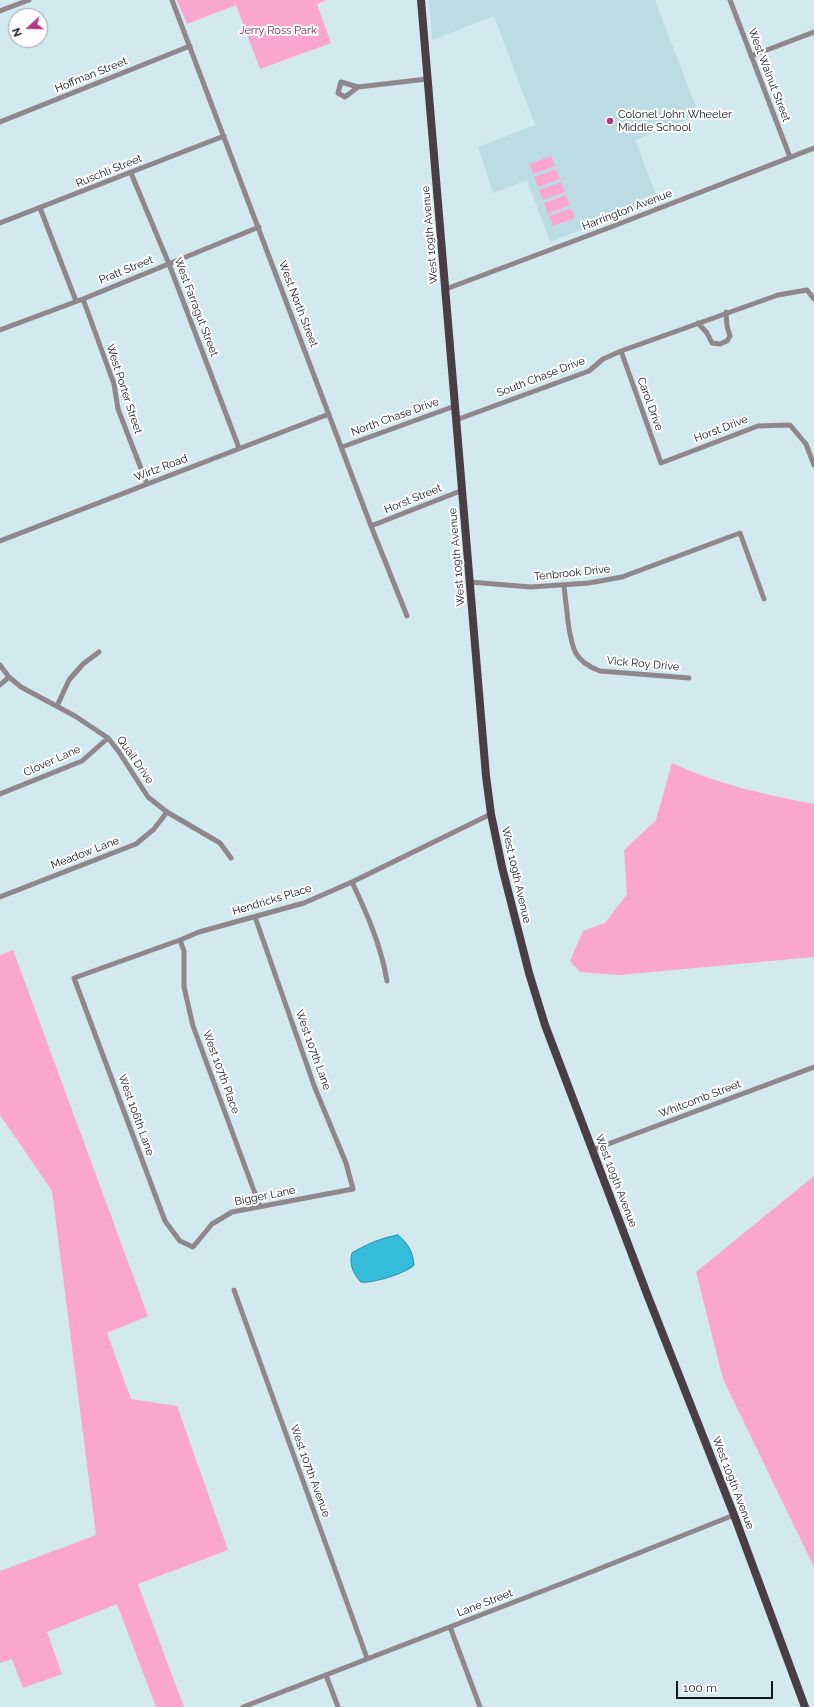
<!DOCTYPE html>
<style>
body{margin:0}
#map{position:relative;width:814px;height:1707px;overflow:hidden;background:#d2e9f0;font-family:Raleway,sans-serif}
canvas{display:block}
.north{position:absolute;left:8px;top:8px;width:40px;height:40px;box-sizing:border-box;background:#fff;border:1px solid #9fa3a3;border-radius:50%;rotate:249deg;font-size:11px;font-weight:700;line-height:16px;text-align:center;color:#10181a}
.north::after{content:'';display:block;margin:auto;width:14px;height:18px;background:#b53582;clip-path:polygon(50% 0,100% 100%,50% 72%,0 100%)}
.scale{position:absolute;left:676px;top:1681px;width:97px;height:18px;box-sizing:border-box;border:2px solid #10181a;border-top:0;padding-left:5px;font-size:12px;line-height:14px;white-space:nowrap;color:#10181a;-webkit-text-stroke:3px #fff;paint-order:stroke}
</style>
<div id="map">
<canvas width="814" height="1707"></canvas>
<div class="north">N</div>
<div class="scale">100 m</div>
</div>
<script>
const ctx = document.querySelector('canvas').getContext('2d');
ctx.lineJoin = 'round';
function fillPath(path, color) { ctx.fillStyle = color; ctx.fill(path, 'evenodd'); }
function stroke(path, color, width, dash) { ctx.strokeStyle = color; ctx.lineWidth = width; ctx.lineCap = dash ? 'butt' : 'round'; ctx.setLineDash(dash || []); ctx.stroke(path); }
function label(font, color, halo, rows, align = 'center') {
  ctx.font = font + ' Raleway,sans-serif'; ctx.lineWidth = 4; ctx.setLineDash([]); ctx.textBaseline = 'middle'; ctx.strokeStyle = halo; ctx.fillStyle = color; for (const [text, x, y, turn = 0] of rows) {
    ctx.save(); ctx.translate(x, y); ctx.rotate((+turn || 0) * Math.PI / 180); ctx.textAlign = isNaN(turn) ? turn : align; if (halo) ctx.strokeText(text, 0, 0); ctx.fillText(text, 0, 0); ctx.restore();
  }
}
fillPath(new Path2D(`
 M429,0H655L699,115L635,140L658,200L550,242L527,180L493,193L478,147L535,125L494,16L432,40Z`), '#bddbe5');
fillPath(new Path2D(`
 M177,0H327L317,4L331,43L260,69L236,5L187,24Z
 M551,156L555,166L533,174L529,164Z
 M556,169L560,179L538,187L534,177Z
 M561,182L565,192L543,200L539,190Z
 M566,195L570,205L548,214L544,203Z
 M571,208L575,218L553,226L549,216Z
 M672,763C717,784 765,795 814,804V957L620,975L580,972L570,961L583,931L605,923L627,894L624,850L656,820Z
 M13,950L148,1316L107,1333L131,1399L177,1406L228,1550L138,1584L184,1707H156L117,1604L47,1632L62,1674L23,1688L12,1659L0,1663V1571L96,1535L52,1191L0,1115V955Z
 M814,1176V1567L723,1379L696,1272Z`), '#fba6d1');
const water = new Path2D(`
 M398,1235C408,1243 413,1252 414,1265C407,1273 371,1284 361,1282C353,1274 349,1264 352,1253C365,1245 383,1237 398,1235Z`);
fillPath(water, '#36bcdb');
stroke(water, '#2b8ba1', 1);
stroke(new Path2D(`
 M172,0L371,526L407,616
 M730,0L790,157
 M0,11L29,0
 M751,56L814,32
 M358,87L345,97L338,93L341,82L358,87L427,79
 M0,122L190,46
 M131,173L169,264L239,448
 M40,208L76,301
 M0,223L224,136
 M446,289L611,227L814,148
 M83,299L114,384L118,409L147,484
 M698,323L707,333L712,343L720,344L727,341L730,336L727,326L726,312
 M0,330L83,299L259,227
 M621,351L661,463L758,426L790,425L806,444L814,465
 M456,420L589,371L603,359L621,351L778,295L807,290L814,299
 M342,447L455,406
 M371,526L463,490
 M0,541L329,414
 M470,582L531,587L589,583L622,577L740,533L764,599
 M564,585C565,597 567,610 568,622C572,647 573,661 600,671L689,678
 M0,665L9,677L21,687L75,716L108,738L119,752L148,797L167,812L220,843L231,858
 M0,685L9,677
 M57,706L69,680L83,664L99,652
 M0,794L82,761L108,738
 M352,882C367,914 381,945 387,981
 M0,897L136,844L154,829L167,812
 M255,917L315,1088L346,1163L353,1189L232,1212L212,1224L193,1247L180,1241L165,1221L74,978L180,940L199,932L304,903L352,882L491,814
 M180,940L184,951V987L193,1026L260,1207
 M592,1150L814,1067
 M234,1290L367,1658
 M450,1627L480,1707
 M326,1675L338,1707
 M243,1707L571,1580L734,1515`), '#90878b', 5);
stroke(new Path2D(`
 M421,0L486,776L491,814L502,867L529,973L545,1025L647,1294L734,1515L805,1707`), '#4b3d44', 8);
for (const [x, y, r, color] of [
 [610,121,4,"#b53582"]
]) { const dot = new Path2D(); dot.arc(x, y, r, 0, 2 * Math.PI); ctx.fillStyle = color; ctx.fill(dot); stroke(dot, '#fff', 1.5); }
label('11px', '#7d1857', '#fff', [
 ["Jerry Ross Park",278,31]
]);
label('11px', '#10181a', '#fff', [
 ["Hoffman Street",91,75,-22],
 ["West Walnut Street",769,75,69],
 ["Ruschli Street",109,171,-22],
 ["Harrington Avenue",627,210,-21],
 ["West 109th Avenue",430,235,-95],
 ["Pratt Street",126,270,-22],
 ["West North Street",298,304,69],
 ["West Farragut Street",196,307,69],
 ["South Chase Drive",541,377,-21],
 ["West Porter Street",124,389,72],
 ["Carol Drive",650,404,70],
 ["North Chase Drive",395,417,-20],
 ["Horst Drive",721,429,-21],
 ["Wirtz Road",161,468,-21],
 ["Horst Street",413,499,-22],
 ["West 109th Avenue",457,557,-95],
 ["Tenbrook Drive",572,573,-6],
 ["Vick Roy Drive",643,664,5],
 ["Quail Drive",135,760,55],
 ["Clover Lane",52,761,-24],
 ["Meadow Lane",85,853,-21],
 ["West 109th Avenue",516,875,77],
 ["Hendricks Place",272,900,-17],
 ["West 107th Lane",313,1050,70],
 ["West 107th Place",221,1072,70],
 ["Whitcomb Street",700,1099,-21],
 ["West 106th Lane",136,1115,70],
 ["West 109th Avenue",616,1181,69],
 ["Bigger Lane",265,1196,-11],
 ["West 107th Avenue",310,1471,70],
 ["West 109th Avenue",733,1483,69],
 ["Lane Street",485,1603,-21]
]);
label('11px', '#10181a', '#fff', [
 ["Colonel John Wheeler",618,115],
 ["Middle School",618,128]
], 'left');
</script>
